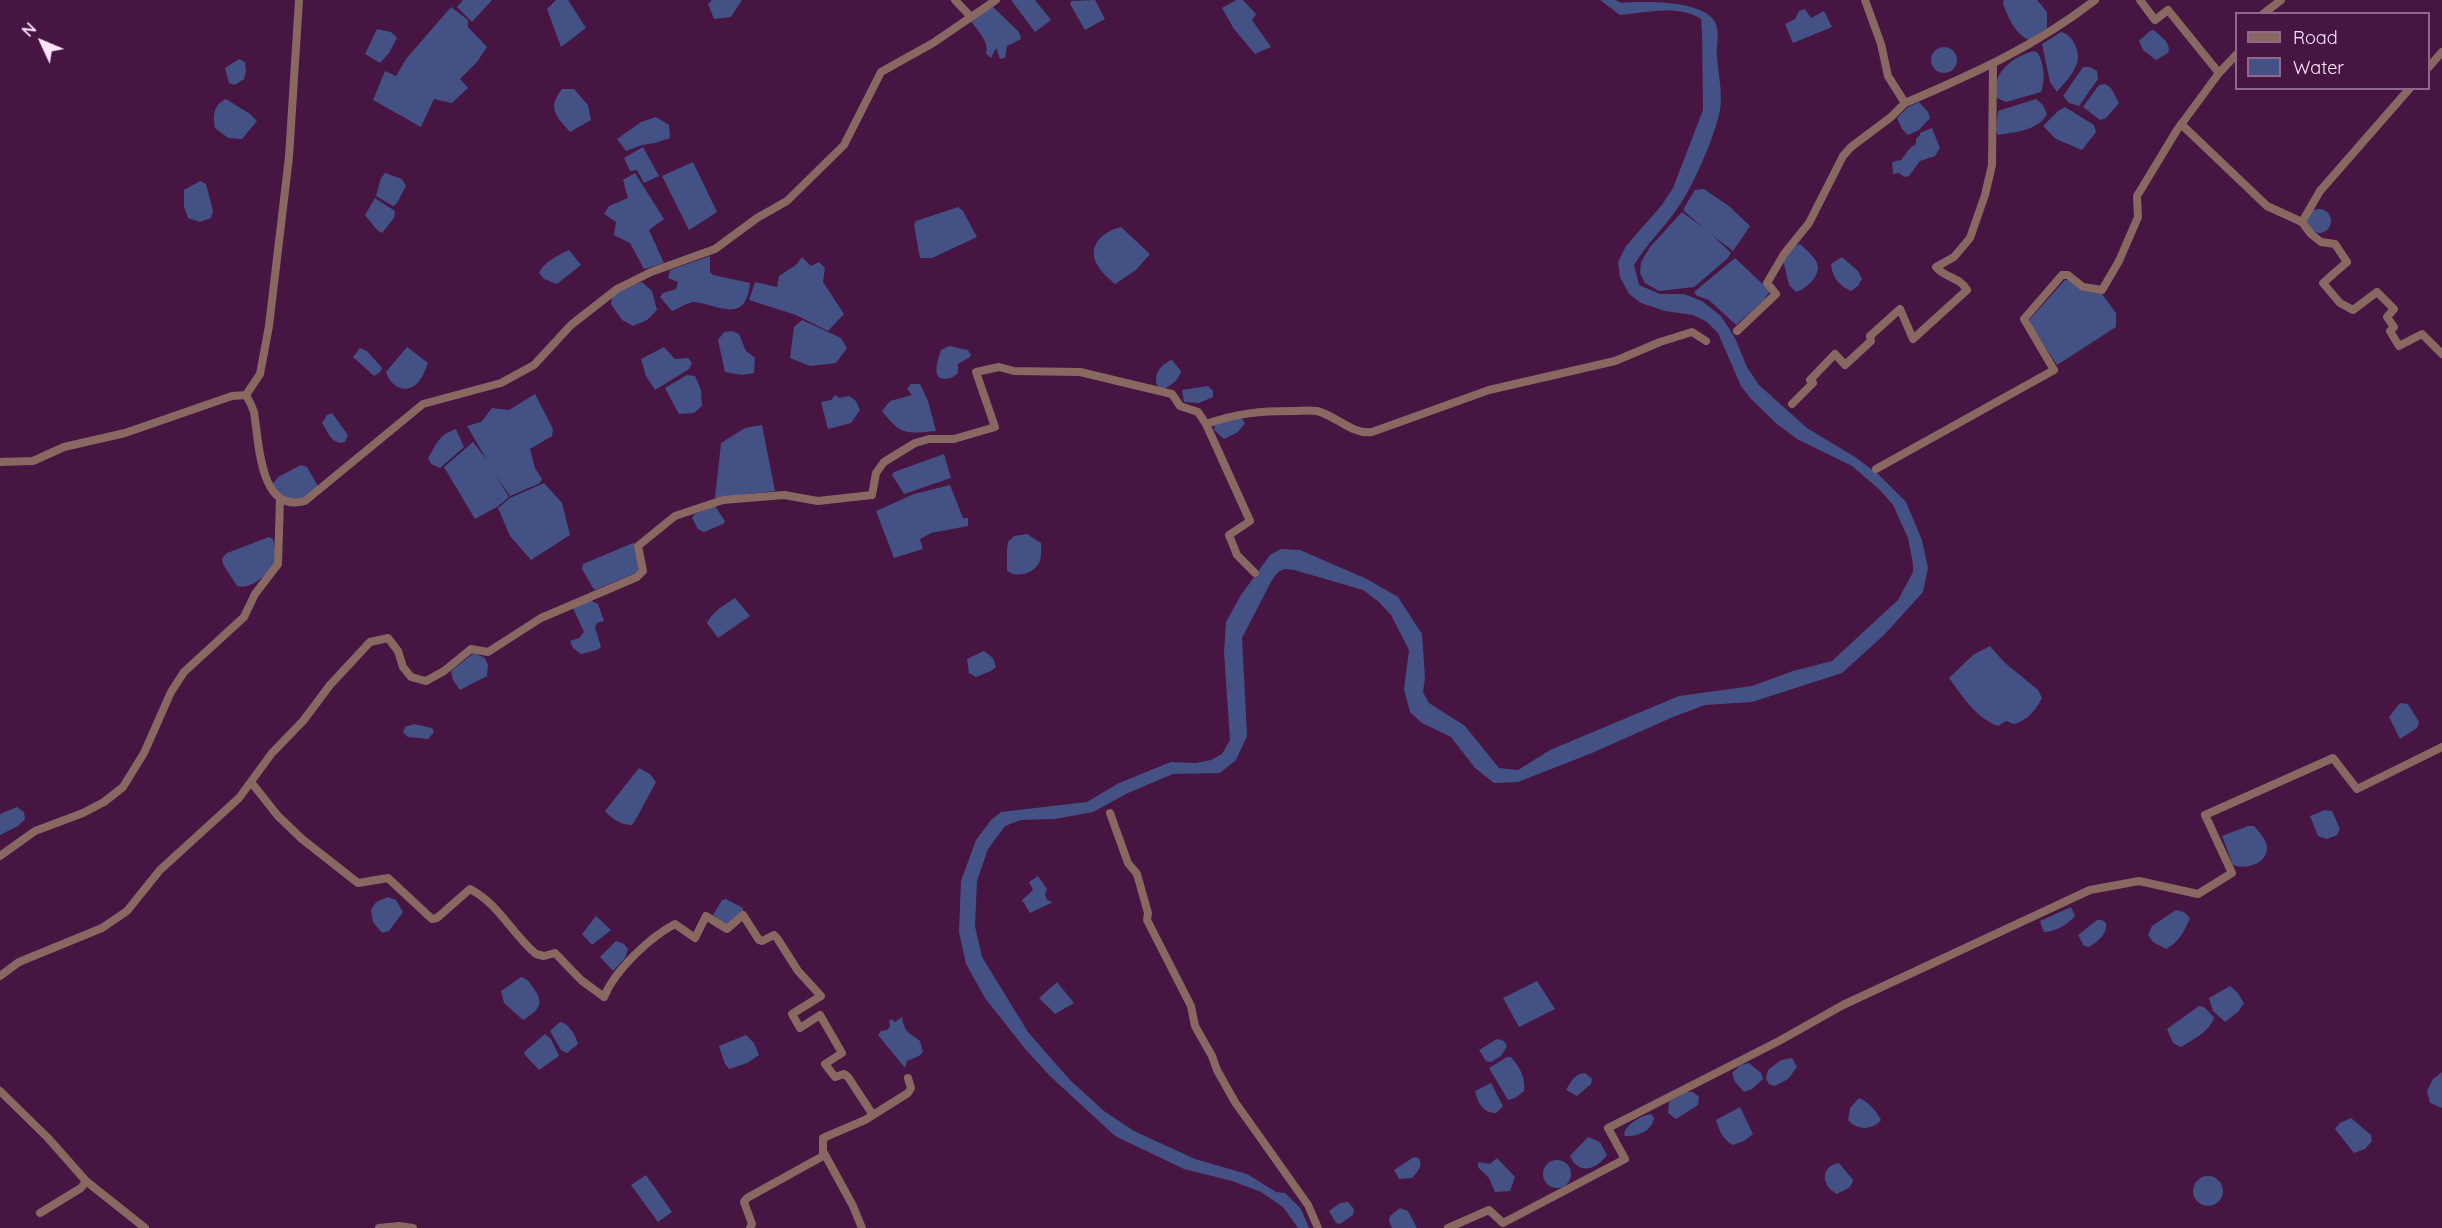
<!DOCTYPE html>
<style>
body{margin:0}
#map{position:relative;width:2442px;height:1228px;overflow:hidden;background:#461542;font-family:Quicksand,sans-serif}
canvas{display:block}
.legend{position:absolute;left:2235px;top:12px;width:195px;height:78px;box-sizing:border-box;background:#461542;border:2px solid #90688c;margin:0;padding:8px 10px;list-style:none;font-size:18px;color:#ffe5fb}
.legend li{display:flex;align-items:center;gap:12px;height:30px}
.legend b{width:30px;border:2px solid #90688c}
.north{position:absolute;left:12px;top:12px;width:60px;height:60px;-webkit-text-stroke:4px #461542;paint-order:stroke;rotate:314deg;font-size:16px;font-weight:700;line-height:24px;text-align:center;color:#ffe5fb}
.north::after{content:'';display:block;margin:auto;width:21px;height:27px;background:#ffe5fb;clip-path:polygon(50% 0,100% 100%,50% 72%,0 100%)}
</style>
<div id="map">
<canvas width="2442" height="1228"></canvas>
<ul class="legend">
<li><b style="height:8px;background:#886861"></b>Road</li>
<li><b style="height:16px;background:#435184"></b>Water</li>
</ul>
<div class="north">N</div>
</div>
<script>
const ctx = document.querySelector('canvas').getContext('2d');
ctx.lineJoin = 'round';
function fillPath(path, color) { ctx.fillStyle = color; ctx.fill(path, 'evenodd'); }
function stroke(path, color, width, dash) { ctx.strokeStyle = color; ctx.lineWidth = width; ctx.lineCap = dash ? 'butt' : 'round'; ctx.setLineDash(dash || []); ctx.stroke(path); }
fillPath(new Path2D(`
 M463,0H492L472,22L457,7Z
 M556,0H568L586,28L561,47L547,9Z
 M712,0H742L731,17L714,19L708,4Z
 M1011,0H1035L1051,20L1035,32Z
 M1095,0L1105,19L1085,30L1070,4L1071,1Z
 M1236,0H1243L1256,14L1252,20L1271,47L1255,54L1234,29L1222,8Z
 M1600,0H1616L1621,3C1646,1 1713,0 1717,28C1719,37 1716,47 1717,56C1718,72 1723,94 1720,110C1716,133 1694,184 1681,203C1667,225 1648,242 1634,265L1639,285L1660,294H1684L1702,301L1721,316L1735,338L1747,367L1759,385L1807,428L1855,457L1878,474L1906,502L1922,540L1928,568L1923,592L1884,635L1842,673L1752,702L1705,705L1673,717L1592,753L1518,782L1494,783L1475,768L1451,737L1422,723L1410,712L1404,689L1409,650L1391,615L1379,602L1363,590L1294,570L1285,569L1278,572L1272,580L1242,638L1247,736L1236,760L1220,773L1173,774L1128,793L1093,812L1055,819L1021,820L1005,826L988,849L977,881L975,926L982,957L1028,1032L1070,1080L1104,1111L1134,1131L1195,1159L1247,1174L1276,1192L1285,1193L1301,1209L1309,1228H1298L1283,1207L1261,1192L1232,1181L1184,1169L1115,1136L1050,1076L1026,1050L985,998L966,964L959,932L961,881L976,840L991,820L1001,812L1087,802L1119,783L1156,768L1171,762L1196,763L1211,760L1222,754L1230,740L1224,652L1226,622L1241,595L1270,555L1281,549L1300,550L1367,579L1398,597L1422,634L1425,678L1423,692L1429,703L1465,726L1499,768L1518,770L1550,750L1679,696L1752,686L1793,671L1832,661L1898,600L1913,572V564L1908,538L1893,505L1881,491L1852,466L1797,439L1777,424L1751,399L1741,386L1718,333L1707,322L1693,315L1665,311L1641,303L1629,294L1620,277L1618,262L1626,246L1661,206L1673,188L1703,110L1702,31L1701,19C1678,4 1645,13 1620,15Z
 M2004,0H2037L2047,12V28L2029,40C2015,34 2008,17 2003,4Z
 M992,6L1019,32L1021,39L1007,46L1005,58L1000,59L996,48L991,58L986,54C990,42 977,30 970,20Z
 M451,7L468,20V27L487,47L477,62L460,79L468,88L452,103L434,99L421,127L373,100L385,71L396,76L406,59Z
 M1805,9L1811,18L1824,11L1832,27L1793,43L1785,24L1795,19L1799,11Z
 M377,29L391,32L397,38L389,53L380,63L365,54Z
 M2154,30L2166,41L2169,48L2168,53L2156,60L2143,50L2139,41L2150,31Z
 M2061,32C2069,34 2072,39 2075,45C2085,64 2068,78 2057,92L2050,82L2042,44Z
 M1931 60a13 13 0 1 1 26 0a13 13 0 1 1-26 0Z
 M2034,51L2038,53C2044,65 2046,79 2041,92L2006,102L1997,98L1994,91C1997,69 2013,57 2034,51Z
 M239,59L245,62L246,71L244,79L235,85L229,83L225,68Z
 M2083,67H2090L2097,71L2098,79L2079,106L2069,103L2063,96Z
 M2105,84L2111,88L2119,103L2106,118L2100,120L2083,107L2099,85Z
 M562,89H574L588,105L591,120L570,132C556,116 547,108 562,89Z
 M226,99L250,114L257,121L242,139L228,138L215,128C213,115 213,105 226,99Z
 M2036,99L2043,105L2047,114C2038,131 2015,132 1998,135L1996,130L1998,111Z
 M1919,102L1928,112L1930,118L1919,130L1908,135L1902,129L1897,118L1908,107Z
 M2065,107L2094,125L2096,132L2082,150L2056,139L2043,126L2058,111Z
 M656,117L669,125L670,138L655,143L642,145L626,151L617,139L641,122Z
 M1932,128L1940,148L1935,156L1920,161L1909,176L1904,177L1899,173L1893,174L1892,162L1901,160L1911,147L1916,144V139L1920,135V133Z
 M643,147L659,176L644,183L637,170L630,171L624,158Z
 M693,162L717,212L689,230L662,176Z
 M385,173L402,179L406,186L397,203L393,206L376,196L381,178Z
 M635,173L664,219L649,230L664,263L644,269L630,243L614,235L616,222L604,214L609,206L628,198L623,180Z
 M200,181L206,184L213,211L211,218L200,222L188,218L184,207V190Z
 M1704,189L1729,206L1750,226L1733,251L1712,235L1731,253L1727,259L1694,287L1659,291L1645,283L1640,273L1641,262L1650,247L1682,212L1704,228L1684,211V208L1695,190Z
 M375,198L395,211L394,218L382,233L377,230L365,215Z
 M958,207L963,211L977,237L932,258H920L914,225L916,221Z
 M2307 221a12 12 0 1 1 24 0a12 12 0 1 1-24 0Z
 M1121,227L1150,254L1136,270L1115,284C1109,279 1102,273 1098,266C1085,246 1104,231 1121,227Z
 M1800,244C1805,249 1814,256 1817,263C1822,275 1806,289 1796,292L1789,285L1783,260L1795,246Z
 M569,250L581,265L557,284L544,279L539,273C545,261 557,256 569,250Z
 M710,256V272L713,275L750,283C746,325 720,305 694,302C688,302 678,309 672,311L660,297L663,293L676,289L678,282L668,278L670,270Z
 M802,257L811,266L819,262L825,268L823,282L844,314L828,331L796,315L749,300L755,282L777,287L779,276L796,265Z
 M1842,257L1858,271L1862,279L1858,286L1851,291C1840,286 1832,278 1831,264Z
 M1735,258L1770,291L1763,301L1736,325L1709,300L1697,296L1694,292Z
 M2065,280H2069L2082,291L2102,294L2116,313V327L2057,365L2030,323V319Z
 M642,282L652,291L657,310L647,320L633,326L622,320L611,304L612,295L618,291Z
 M802,320L841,338L847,348L836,363L810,366L790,358L794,327Z
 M732,331L739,334L746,351L755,358L754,373L742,375L725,372L718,340L724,332Z
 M949,346L968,350L971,355L970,357L958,364V373C955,376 950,379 945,379C930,379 939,357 941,350Z
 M407,347L428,363C425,371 420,384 412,387C401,393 389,383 386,372Z
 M664,347L675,359L688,358L692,363L689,369L655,390L646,376L641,359Z
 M360,348L367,351L382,368L380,372L374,376L353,357Z
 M1172,360L1181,371C1178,381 1172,385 1163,389L1158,387C1152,375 1161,364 1172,360Z
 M687,375L695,376L701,390L702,406L694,413L679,414L665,388Z
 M911,384H920L928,401L936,431C906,434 900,435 882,411L890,401L912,395L907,389Z
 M1208,386L1213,391V397L1199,403L1184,402L1182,390Z
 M535,394L553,429L552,436L530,449L535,468L542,479L540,483L510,496L495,474L509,497L497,507L475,519L444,467L473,442L487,460L467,426L481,422L492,408L509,410Z
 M835,395L840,398L849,396L856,401L860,410L851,423L828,429L821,402L831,400Z
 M332,413L348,435L345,442C332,446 328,432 322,423L327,415Z
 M1241,417L1245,423L1238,432L1224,439L1214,430L1215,424Z
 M762,425L775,491L715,498L721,443L745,428Z
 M456,429L464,447L440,468L431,464L428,458C437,444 438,435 456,429Z
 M944,454L951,478L904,494L892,475L894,472Z
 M301,465L307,467L318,486L307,498L289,501L272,485L278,477Z
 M544,483L562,503L570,535L531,560L510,536L498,508L510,498Z
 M950,485L963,518H968V526L931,533L920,539L923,549L894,558L876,511L914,494Z
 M715,506L725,521L723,524L704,532L698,529L692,518L695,514Z
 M1027,534L1041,543C1041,549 1042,557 1039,563C1033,574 1017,578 1007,571V549L1008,542L1014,536Z
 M269,537L273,539L277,559C269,572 254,590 237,586L223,564L222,558L227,553Z
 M633,543L635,544L640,563L638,572L595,590L593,588L582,569L583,564Z
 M735,598L750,616L718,638L707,623C713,611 724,605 735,598Z
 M590,600L598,604L604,621L597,623L595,627L601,647L597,650L581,654L573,648L570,641L579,638L584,632L573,608Z
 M1990,646L2004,662L2038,690L2042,698C2035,711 2028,720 2014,724L2006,721L1998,726C1975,717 1963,697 1949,678L1973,655Z
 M984,651L993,658L996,667L991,671L976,677L969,673L967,659Z
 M474,653L485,658L488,665L487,676L460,690L453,680L451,671Z
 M2400,703L2408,704L2419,722L2417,728L2400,739L2389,717Z
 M414,724L432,728L434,732L428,739L408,737L403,732L405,727Z
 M639,768L650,774L656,782L635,821L632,825C621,825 612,819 605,811Z
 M17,807L24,812L25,819L18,826L0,835V814Z
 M2325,810L2332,811L2340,829L2337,835L2327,839L2318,836L2310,816Z
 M2248,826H2254C2259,832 2266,839 2267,847C2268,864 2245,870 2233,865L2222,836Z
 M1038,876L1047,889L1045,894L1047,900L1053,902L1030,913L1022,900L1033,890L1029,882Z
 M388,897L396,900L403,912L389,931L382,933L373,922L371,910L376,902Z
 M726,899L743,908V912L727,927L713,915L722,900Z
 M2071,907L2075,916C2067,925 2055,932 2044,932L2040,921Z
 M2176,910L2184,912L2190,918C2184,932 2179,942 2166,949L2153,942L2148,935L2152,926Z
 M596,916L611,930L592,945L582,934Z
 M2097,920H2102L2106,923C2108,934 2097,942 2089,947L2084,946L2078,935Z
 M616,941L624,944L628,949L625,958L613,971L600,957Z
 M521,977C527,979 529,981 532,986C545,1003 540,1010 523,1020L504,1003L501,991Z
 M1537,981L1555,1009L1519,1027L1503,998Z
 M1057,982L1074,1003L1055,1014L1039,998Z
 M2230,986L2237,992L2244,1003L2238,1012L2225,1022L2213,1011L2209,998Z
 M2199,1006L2204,1007L2214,1017C2211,1031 2192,1040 2181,1047L2173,1043L2167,1029Z
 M902,1017C905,1034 908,1031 920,1041L923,1052L919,1056L907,1061L905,1068L878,1035L881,1031L887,1030L890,1026L889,1021L892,1019L895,1022Z
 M560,1022C569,1023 576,1036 578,1044L567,1053L561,1050L550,1031Z
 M545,1034L551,1039L559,1056L539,1070L525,1055L524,1052Z
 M746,1035L754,1043L759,1055L747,1063L729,1069L725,1064L719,1046Z
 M1497,1039L1504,1041L1507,1046L1501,1056L1491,1062L1486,1061L1479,1050Z
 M1507,1057H1511C1519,1066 1526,1078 1524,1091L1515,1098L1508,1100L1489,1068Z
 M1792,1058L1797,1067L1788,1079L1775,1086L1769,1084L1766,1078L1768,1070L1781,1060Z
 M1749,1063L1761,1073L1763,1079L1752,1089L1744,1092L1735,1082L1732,1073L1741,1065Z
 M2442,1072V1108L2430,1103L2427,1091L2433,1079Z
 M1585,1073L1592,1079L1591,1084L1577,1096L1566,1090C1571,1082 1575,1073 1585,1073Z
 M1491,1083L1503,1106L1496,1113C1483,1113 1478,1103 1475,1091Z
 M1686,1092H1693L1699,1097L1698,1105L1676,1119L1668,1113L1669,1102Z
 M1859,1098C1868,1101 1877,1112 1881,1120C1872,1131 1856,1130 1848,1120L1850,1108Z
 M1740,1107L1753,1134L1744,1141L1733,1145C1723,1140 1719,1130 1716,1120Z
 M1651,1114L1654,1118C1652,1131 1637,1137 1625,1136L1624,1133C1628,1123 1640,1116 1651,1114Z
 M2351,1118L2371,1135L2372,1141L2365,1149L2354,1153L2335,1129L2340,1123Z
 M1588,1137L1600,1142L1607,1155C1597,1169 1579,1176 1570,1156Z
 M1414,1157L1419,1158C1423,1167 1418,1171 1412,1178L1399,1179L1394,1170Z
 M1497,1158L1515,1177L1510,1191L1495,1192L1489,1178L1478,1167V1162L1490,1164Z
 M1543 1174a14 14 0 1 1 28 0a14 14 0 1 1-28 0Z
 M1839,1163L1853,1180C1852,1188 1844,1190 1837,1194C1821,1186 1820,1166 1839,1163Z
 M646,1175L672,1212L658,1222L631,1185Z
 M2193 1191a15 15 0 1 1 30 0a15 15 0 1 1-30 0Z
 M1348,1202L1354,1209L1353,1215L1340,1224L1336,1223L1329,1211L1340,1203Z
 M1400,1208L1408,1211L1417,1228H1392L1389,1221L1390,1216Z`), '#435184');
stroke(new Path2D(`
 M955,0L971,17
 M1865,0L1881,44L1888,76L1905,103C1973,74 2036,46 2095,0
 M2263,14L2281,0
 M2428,68L2442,52
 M2219,73L2236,55
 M2181,124L2267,206L2302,222L2311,234L2321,242L2335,244L2347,262L2323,283L2340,303L2353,310L2377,292L2394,309L2387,317L2394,327L2390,331L2399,346L2422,334L2442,354
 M2302,222L2320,191L2410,88
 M1737,331L1776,294L1767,283L1784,254L1809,223L1843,156L1851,147L1891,117L1905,103
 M246,395C249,400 252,406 254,412C259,441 259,514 305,501L423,404L501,383L534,365L571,325L617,289L651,272L715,249L757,218L787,201L844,145L881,72L933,43L996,0
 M1792,404L1813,383L1810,380L1835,354L1845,365L1871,341L1870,336L1900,309L1913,339L1967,290C1960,277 1943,277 1936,267L1954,257L1970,238L1985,195L1992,165L1993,64
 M1206,424L1250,521L1229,535L1237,555L1255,573
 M0,462L33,461L64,447L125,433L232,396L246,395L260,374L269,326L289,157L299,0
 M1876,469L2054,370L2024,319L2062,275H2068L2083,287L2102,290L2119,261L2138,217L2137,196L2177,130L2219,73L2168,10L2155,20L2140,0
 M251,782L278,816L302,839L358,883L388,878L432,919L437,918L470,889C499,904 512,934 536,954L544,956L555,953L581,980L604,997C615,970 650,937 675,924L695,938L706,916L727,929L743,915L759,940L762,941L774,935L777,938L798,971L821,996L792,1014L800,1028L820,1015L842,1053L825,1064L835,1077L844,1074L848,1077L873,1115
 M1110,813L1128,863L1137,874L1148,913L1147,920L1191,1006L1195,1026L1212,1056L1217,1070L1235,1102L1308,1205L1318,1228
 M0,856L35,831L83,813L104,802L123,787L144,753L171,692L184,672L244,617L255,594L278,564L280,499
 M0,976L19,962L102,928L127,911L160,870L239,798L272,753L303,721L330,685L370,642L388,638L398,651L403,667L411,677L426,681L444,671L471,649L488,652L541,618L637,577L643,571L638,546L675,516L723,500L784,495L818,501L872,495L876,473L884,462L915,443L929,439H954L995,427L976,372L999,367L1014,371L1080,372L1172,394L1180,406L1198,412L1206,424C1238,413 1260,411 1293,411C1301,411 1310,410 1317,411C1337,416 1352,435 1372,432L1489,390L1615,361L1660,342L1692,332L1706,341
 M0,1091L48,1138L86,1181L145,1228
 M824,1153L853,1206L862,1228
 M40,1213L81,1188L86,1181
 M379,1228L399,1226L413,1228
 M750,1228L752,1224L744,1202L747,1198L823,1156V1138L865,1120L908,1093L911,1088L908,1078
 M1448,1228L1489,1210L1503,1223L1625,1159L1608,1128L1779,1041L1843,1005L2090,890L2139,881L2198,894L2232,873L2205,815L2333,758L2357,789L2442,747`), '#886861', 8);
</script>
